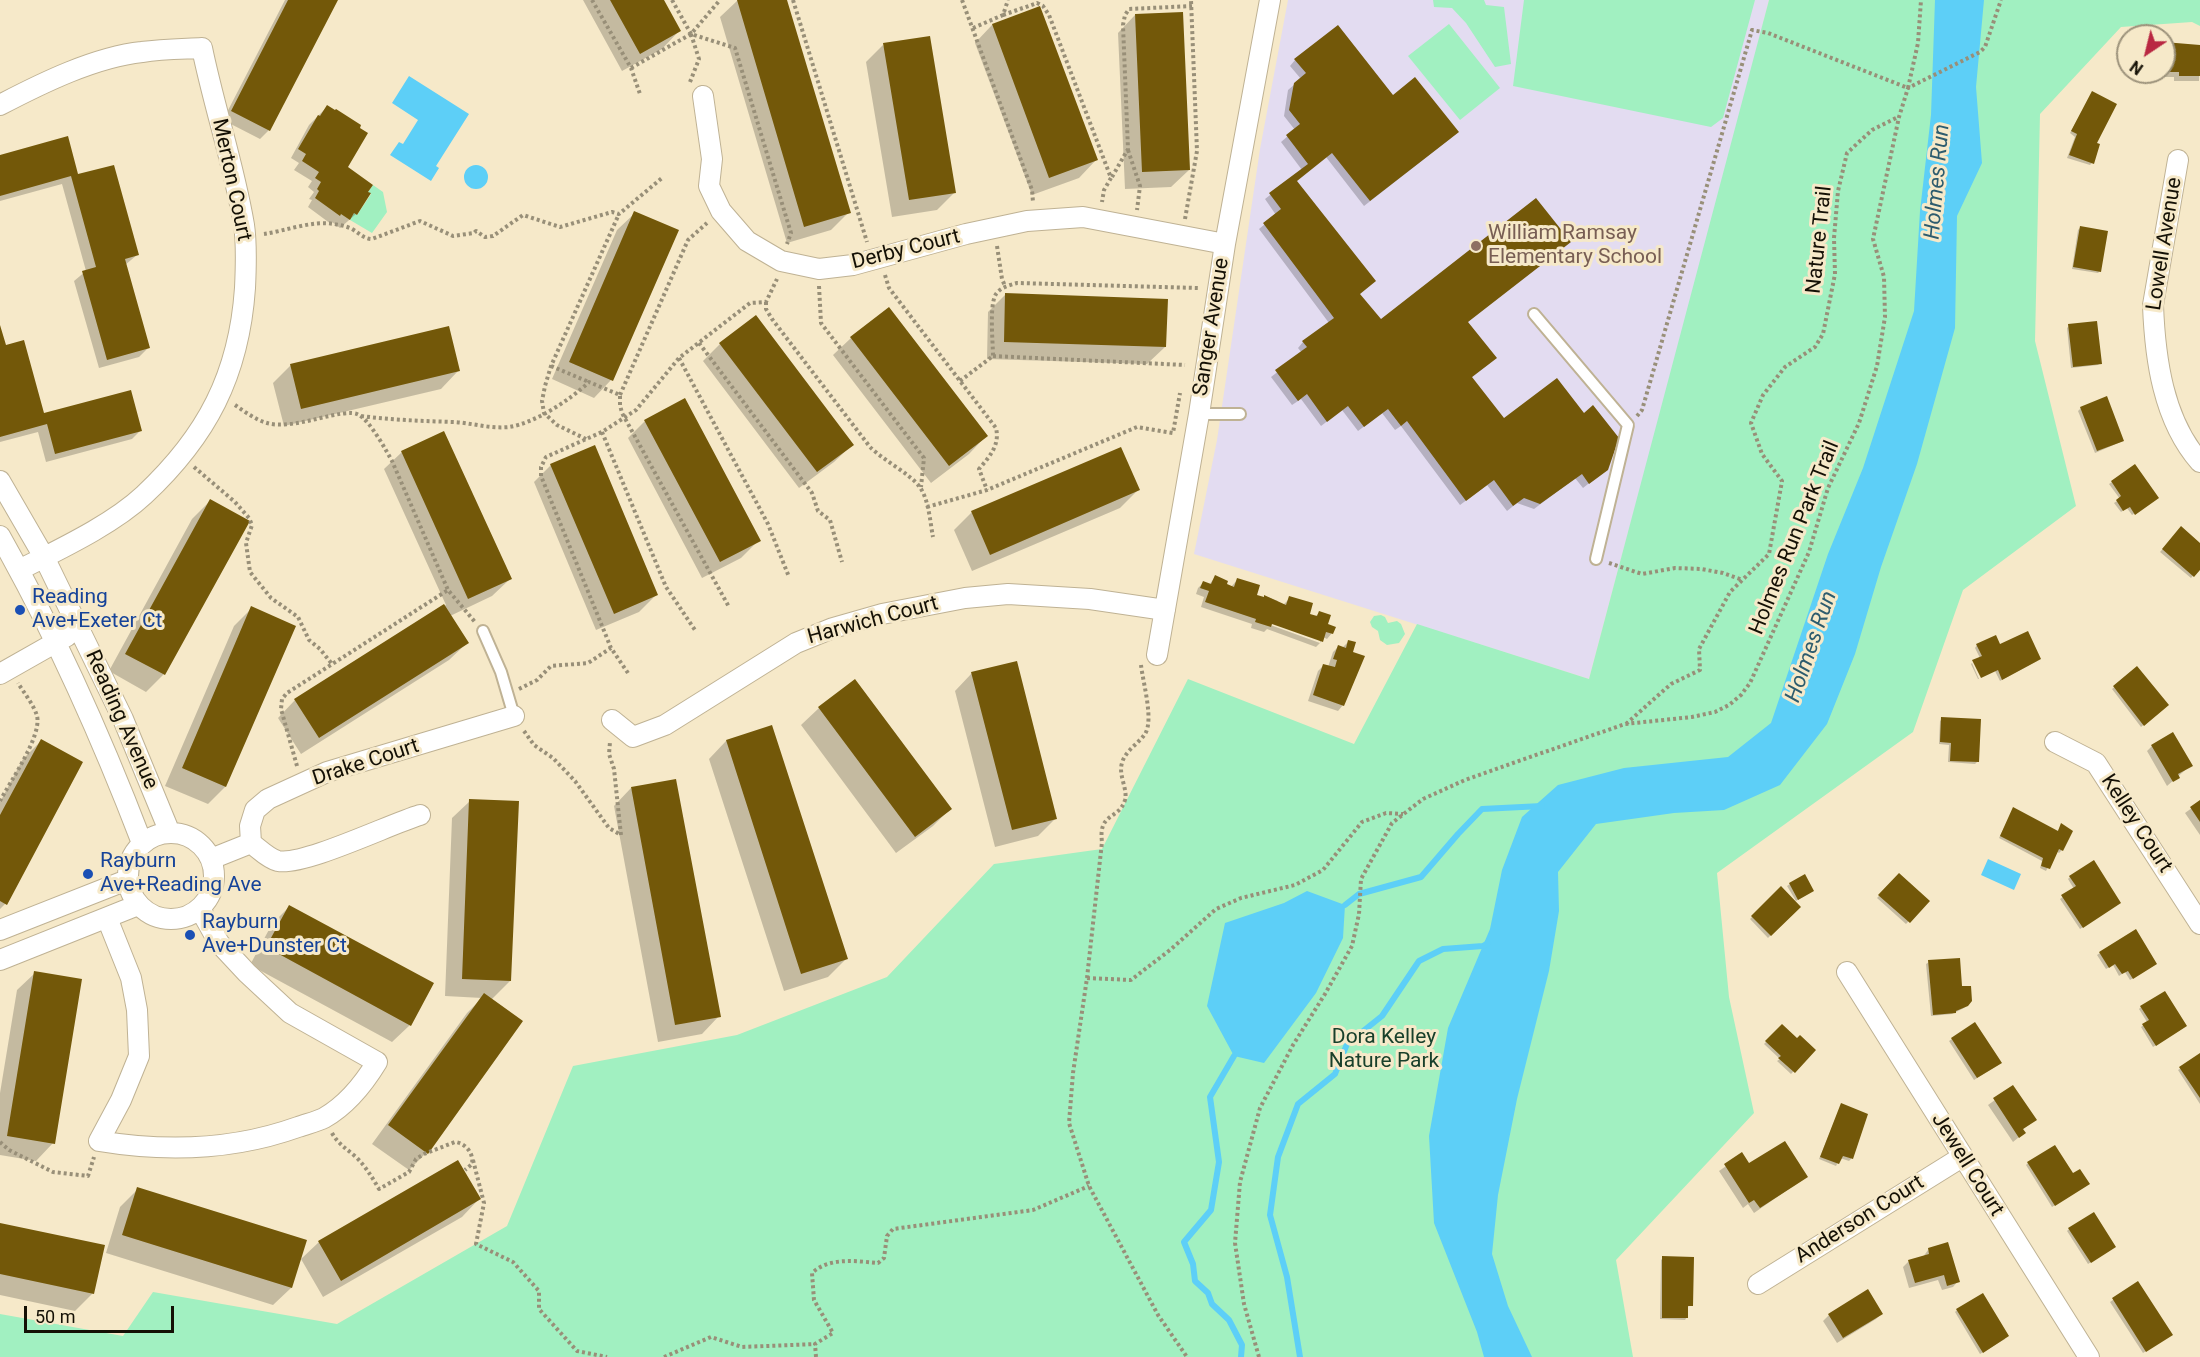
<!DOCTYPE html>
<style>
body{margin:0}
#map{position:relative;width:2200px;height:1357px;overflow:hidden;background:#f6e9c9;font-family:Roboto,sans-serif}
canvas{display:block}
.north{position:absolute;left:2116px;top:24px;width:60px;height:60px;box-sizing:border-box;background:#f6e9c9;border:2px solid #9c927b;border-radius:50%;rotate:215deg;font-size:16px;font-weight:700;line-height:24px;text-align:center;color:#141005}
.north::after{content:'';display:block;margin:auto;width:21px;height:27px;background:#b92842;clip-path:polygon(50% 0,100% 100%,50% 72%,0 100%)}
.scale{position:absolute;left:24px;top:1306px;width:150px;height:27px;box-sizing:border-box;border:3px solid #141005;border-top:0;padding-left:8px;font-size:18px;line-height:21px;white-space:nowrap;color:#141005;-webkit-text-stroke:4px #f6e9c9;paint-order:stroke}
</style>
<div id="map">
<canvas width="2200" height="1357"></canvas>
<div class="north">N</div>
<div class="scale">50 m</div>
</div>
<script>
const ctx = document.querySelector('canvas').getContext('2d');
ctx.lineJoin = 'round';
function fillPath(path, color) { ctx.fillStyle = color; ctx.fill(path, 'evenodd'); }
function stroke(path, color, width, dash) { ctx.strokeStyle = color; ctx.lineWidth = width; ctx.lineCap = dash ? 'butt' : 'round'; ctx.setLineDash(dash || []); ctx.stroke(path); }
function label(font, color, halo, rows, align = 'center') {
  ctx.font = font + ' Roboto,sans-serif'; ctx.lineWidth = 6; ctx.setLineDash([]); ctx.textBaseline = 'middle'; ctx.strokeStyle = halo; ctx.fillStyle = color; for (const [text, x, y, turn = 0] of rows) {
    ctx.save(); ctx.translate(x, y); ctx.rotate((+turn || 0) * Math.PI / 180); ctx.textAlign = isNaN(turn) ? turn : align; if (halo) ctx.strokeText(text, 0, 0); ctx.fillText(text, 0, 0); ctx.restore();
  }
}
fillPath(new Path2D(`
 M1288,0H1769L1682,343L1628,533L1589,679L1194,554L1217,440L1260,149Z`), '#e3dcf1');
fillPath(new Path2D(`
 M1433,0H1484L1486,5L1504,7L1511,64L1495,67L1466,23L1452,8L1434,7Z
 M1524,0H1755L1723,118L1711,127L1513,86Z
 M1769,0H2200V26L2192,22L2121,27L2040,114L2035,341L2076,506L1963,590L1913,732L1717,873L1729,997L1754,1113L1616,1260L1633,1357H0V1314L123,1336L153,1292L337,1324L507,1226L573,1066L737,1035L887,977L994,864L1102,849L1188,679L1354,744L1417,624L1589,679Z
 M1449,24L1500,88L1460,120L1408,56Z
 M373,185L383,192L387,212L372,233L350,220L354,213L357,215L371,194L368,192Z
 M1381,615L1385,617L1388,623L1397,621L1401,624L1405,634L1399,643L1387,645L1380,640L1378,631L1372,627L1370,622L1374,616Z`), '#a1f0c1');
fillPath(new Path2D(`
 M1935,0H1984L1976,87L1982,163L1957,216L1955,328L1917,464L1881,567L1855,654L1827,724L1780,785L1724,810L1674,813L1596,824L1558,872L1559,911L1549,971L1517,1099L1498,1195L1492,1254L1508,1306L1532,1357H1484L1477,1332L1434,1223L1429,1136L1448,1028L1490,929L1502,870L1522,817L1558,785L1624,768L1728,757L1771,723L1828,554L1863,468L1914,311L1920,211L1931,115Z
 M409,76L469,114L436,166L439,168L431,181L390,155L399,142L403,144L418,120L392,103Z
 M464 177a12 12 0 1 1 24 0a12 12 0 1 1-24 0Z
 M1988,859L2021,874L2014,890L1981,875Z
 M1307,891L1345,905L1343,938L1316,993L1264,1063L1234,1056L1207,1006L1225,923L1284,903Z`), '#5dcff7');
fillPath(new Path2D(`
 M285,0H336L269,130L260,139L223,120Z
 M583,0H662L679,31L662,49L622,71Z
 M738,0H786L849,212L831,230L787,243L720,17Z
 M1039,8L1096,160L1079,178L1032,195L975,43L992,25Z
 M1135,15L1189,170L1171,187L1125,189L1118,33Z
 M2164,44L2200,46L2199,81H2174V77H2140V72H2164Z
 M883,45L955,192L937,210L892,217L866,62Z
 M1295,60L1392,97L1451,138L1364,206L1326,157L1295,181L1359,294L1380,322H1467L1490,363L1471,378L1504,420L1607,469L1583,488L1575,478L1534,509L1517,503L1507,511L1487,485L1460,505L1401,426L1395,430L1382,413L1358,431L1342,410L1321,426L1301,399L1292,405L1271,377L1302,353L1298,348L1303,342L1329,323L1259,229L1276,215L1265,199L1302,170L1281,142L1295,130L1284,116L1288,90L1301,79L1290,66Z
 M2092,93L2095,144L2092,163L2090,165L2067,158L2075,137L2070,133Z
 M327,107L346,167L366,192L356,214L340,228L332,222L331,224L308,207L312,200L309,199L314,192L308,187L312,181L294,170L299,163L291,158L309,125Z
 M0,156L77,176L137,255L125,265L148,348L139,357L99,368L74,281L86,271L62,184L0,201Z
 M635,213L611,380L594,398L552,379L617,230Z
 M2080,228L2100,271L2098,273L2072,269L2078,230Z
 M1006,294L1165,347L1147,364L987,359L988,312Z
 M2069,326L2100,363L2098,365L2071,368L2067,328Z
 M0,328L5,347L43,415L140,431L132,439L46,462L38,432L0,442Z
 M851,338L986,436L969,454L931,483L833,355Z
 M720,344L852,445L834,462L799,488L703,361Z
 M291,365L458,371L441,389L284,426L273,383Z
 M2081,408L2123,441L2095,453L2078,411Z
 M645,421L759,540L741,558L702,578L628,438Z
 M402,452L510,579L492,596L450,616L467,643L449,660L301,754L278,718L295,700L446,605L384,469Z
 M551,465L656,595L639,612L596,630L534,482Z
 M2112,482L2157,498L2132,515L2127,508L2121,512L2114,503L2120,499L2109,484Z
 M1138,490L1120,508L972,571L954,530L972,512Z
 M210,501L248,522L164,674L146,692L109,671L192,519Z
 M2181,529L2200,545V568L2191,578L2160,552Z
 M1215,577L1231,587L1237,580L1255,596L1263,598L1265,596L1278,601L1277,603L1283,605L1290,598L1308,615L1315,617L1319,613L1332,633L1327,639L1323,637L1320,643V640L1266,620L1265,623L1320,643L1316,647L1267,629L1264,632L1251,628L1252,624L1201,607L1204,597L1196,594L1198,588L1203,583L1209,585Z
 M252,608L225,787L208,804L165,786L234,626Z
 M1349,641L1343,705L1338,711L1308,701L1318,671L1324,665L1328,667L1333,652L1338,647H1343Z
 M1977,645L1999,646L2037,661L2000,681L1995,671L1980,658L1975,648Z
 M1972,663L1979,679H1978L1971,664Z
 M2137,668L2167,705L2141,727L2112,689Z
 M972,673L1056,818L1038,836L995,847L955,691Z
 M819,708L950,809L933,826L896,853L801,725Z
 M1942,719L1978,761L1975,764L1948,762L1949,745L1939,744L1940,721Z
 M771,727L846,959L828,977L784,991L709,759L726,741Z
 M41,741L5,904L0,909V802L23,759Z
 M2152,746L2191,765L2167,786L2147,751Z
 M631,788L719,1016L702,1034L658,1042L614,806Z
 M470,801L510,981L491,1000L426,1153L409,1170L372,1144L467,1013L482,998L445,996L452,818Z
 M2200,802V835L2185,813Z
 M2013,809L2057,832L2061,825L2071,832L2062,850L2059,853L2056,851L2046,871L2040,868L2042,861L1999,838Z
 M1899,875L1928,901L1906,924L1877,898Z
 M2070,877L2117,905L2080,929L2060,899L2074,889L2068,879Z
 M1790,884L1813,891L1796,901L1787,886Z
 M1781,889L1799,907L1768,938L1750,919Z
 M290,906L410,1025L392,1042L250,965L272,924Z
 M2100,953L2153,966L2130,980L2125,972L2119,976L2113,965L2106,969L2097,955Z
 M1929,962L1961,988L1971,1000L1964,1008L1952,1014L1931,1016L1926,964Z
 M35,973L53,1143L36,1161L0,1155V1093L17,990Z
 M2141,1007L2183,1028L2153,1047L2141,1027L2147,1022L2139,1009Z
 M1782,1026L1797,1040L1814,1050L1791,1074L1777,1061L1780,1059L1764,1044Z
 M1952,1039L1998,1065L1974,1080L1949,1041Z
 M2200,1055V1104L2178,1070Z
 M2013,1087L2035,1120L2022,1130L2024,1133L2013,1142L1988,1105Z
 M1841,1105L1866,1115L1851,1159L1849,1161L1840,1158L1836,1166L1819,1159Z
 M1742,1155L1749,1166L1806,1177L1754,1213L1748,1204L1743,1208L1719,1171Z
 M2028,1163L2072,1175L2086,1186L2052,1207L2026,1165Z
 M138,1189L305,1241L291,1288L273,1305L106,1253L120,1207Z
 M479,1199L462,1217L323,1297L301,1259L319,1242Z
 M0,1224L93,1293L75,1311L0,1295Z
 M2069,1229L2112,1249L2088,1264L2067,1231Z
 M1928,1250L1958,1281L1953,1287L1942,1290L1938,1280L1909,1288L1903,1267L1909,1261L1923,1257Z
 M1663,1258L1692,1305L1687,1307V1317L1685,1320L1660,1319L1661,1260Z
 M2138,1283L2168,1337L2143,1353L2110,1302Z
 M1957,1310L2005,1339L1980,1354L1955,1312Z
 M1881,1314L1876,1319L1837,1343L1823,1321L1829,1315Z`), '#0003');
stroke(new Path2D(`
 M1345,905L1359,894L1421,877L1458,834L1482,809L1542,806
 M1234,1056L1210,1097L1219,1162L1211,1210L1184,1242L1193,1264L1195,1281L1208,1293L1212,1304L1229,1320L1242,1345L1241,1357
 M1300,1357L1287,1277L1270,1215L1278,1157L1298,1104L1335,1074L1347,1044L1382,1016L1419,961L1443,949L1483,946L1488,943`), '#5dcff7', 6);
fillPath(new Path2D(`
 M288,0H338L270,131L231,111Z
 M610,0H664L681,31L640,54Z
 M737,0H787L851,213L804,227Z
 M1040,6L1098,160L1049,178L992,24Z
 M1183,12L1190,170L1142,172L1135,14Z
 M1338,25L1393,95L1415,77L1459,132L1370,201L1332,153L1297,181L1376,281L1360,294L1381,319L1536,198L1571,242L1468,322L1497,358L1472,377L1504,418L1557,378L1584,413L1593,405L1619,438L1608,470L1589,484L1582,474L1540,504L1524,498L1513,506L1494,480L1466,501L1407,421L1401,426L1388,409L1364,427L1348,406L1327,422L1307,394L1298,401L1275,370L1307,347L1302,341L1334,318L1263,223L1281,209L1269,193L1308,164L1286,135L1300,124L1289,110L1294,83L1306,73L1294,59Z
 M930,36L956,193L909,200L883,43Z
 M2164,42L2200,45V76H2179V72H2164Z
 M2092,91L2117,104L2097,143L2100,144L2094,164L2069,155L2077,134L2071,131Z
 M327,105L335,110L336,109L361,125L360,128L368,133L348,167L373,185L368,192L371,193L357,215L354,213L350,220L341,214L340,216L315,198L319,191L317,189L321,182L315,178L319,172L302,161L306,154L298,149L318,115L320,116Z
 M68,136L78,174L114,165L139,255L125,259L150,348L107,360L82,271L96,267L71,176L0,196V155Z
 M634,211L679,230L613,381L569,362Z
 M2080,226L2108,231L2101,272L2073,267Z
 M1005,293L1168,299L1166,347L1004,342Z
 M889,307L988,436L949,466L850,337Z
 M756,315L854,445L817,472L719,343Z
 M2097,321L2102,364L2073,367L2068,324Z
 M0,325L6,345L24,340L44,413L131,390L142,431L55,454L47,424L0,437Z
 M449,326L460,371L301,409L290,364Z
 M2107,396L2124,441L2097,451L2080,407Z
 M685,398L761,541L720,562L644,420Z
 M444,431L512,579L468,599L401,451Z
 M595,445L658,595L614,614L550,464Z
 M1121,447L1140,490L990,555L971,511Z
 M2135,464L2159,498L2135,515L2130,507L2123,511L2116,500L2121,496L2111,481Z
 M210,499L250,521L165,675L125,654Z
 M2181,526L2200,543V570L2194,577L2162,549Z
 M1215,575L1228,581L1227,584L1234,587L1237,578L1260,585L1257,595L1264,597V595L1286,605L1289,596L1313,603L1310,614L1317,616L1319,611L1331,615L1328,624L1336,627L1333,634L1326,632L1323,642L1272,624L1271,627L1255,622L1256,619L1205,602L1209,591L1200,588L1203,581L1211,584Z
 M444,604L469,643L319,738L294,699Z
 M251,606L296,626L226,787L182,768Z
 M2028,631L2041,659L2002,680L1998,670L1981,678L1972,660L1982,656L1976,644L1996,635L2000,644Z
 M1348,640L1356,642L1353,652L1365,656L1344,706L1313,695L1323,664L1335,667L1337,660L1333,659L1338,645L1346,648Z
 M1017,661L1057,819L1012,830L971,672Z
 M2137,666L2169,705L2144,726L2113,686Z
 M855,679L952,809L915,837L818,707Z
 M1941,717L1981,719L1979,762L1950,761L1951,743L1940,742Z
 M772,725L848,959L801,974L726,740Z
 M2173,732L2193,766L2178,774L2180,778L2173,782L2151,745Z
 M41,739L83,762L7,905L0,901V815Z
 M676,779L721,1017L675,1025L631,787Z
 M469,799L519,801L511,981L462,979Z
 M2200,800V822L2190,807Z
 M2013,807L2058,831L2061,823L2073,831L2063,851L2059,849L2050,869L2041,866L2043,858L2000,836Z
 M2094,860L2121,903L2083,928L2061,895L2076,886L2069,876Z
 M1899,873L1930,901L1910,923L1878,895Z
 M1805,874L1814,891L1798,900L1789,883Z
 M1781,886L1801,907L1771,936L1751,916Z
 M289,905L434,983L411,1026L266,947Z
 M2136,929L2157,964L2133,979L2128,971L2122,974L2115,964L2109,968L2099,952Z
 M1960,958L1962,986H1971L1972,1001L1968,1006L1956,1011V1013L1933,1015L1928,960Z
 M34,971L82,979L55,1144L7,1136Z
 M2165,991L2187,1026L2156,1046L2142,1024L2149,1020L2140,1006Z
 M484,993L523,1021L428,1154L388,1125Z
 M1975,1022L2002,1063L1977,1078L1951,1038Z
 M1782,1024L1797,1038L1800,1035L1816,1050L1795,1073L1778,1058L1781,1056L1765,1041Z
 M2200,1053V1098L2179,1067Z
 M2013,1085L2037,1120L2023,1129L2026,1133L2019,1138L1993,1098Z
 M1841,1103L1868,1114L1853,1159L1843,1156L1839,1164L1820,1157Z
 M1785,1141L1808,1177L1760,1208L1754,1200L1749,1203L1724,1164L1742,1152L1749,1163Z
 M2055,1145L2073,1173L2080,1169L2090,1184L2055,1206L2027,1162Z
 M458,1160L481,1199L341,1281L318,1241Z
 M137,1187L307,1240L292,1288L122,1235Z
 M2094,1212L2116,1247L2091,1263L2068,1228Z
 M0,1223L105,1245L94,1294L0,1274Z
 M1948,1242L1960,1282L1947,1286L1944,1275L1915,1283L1908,1260L1929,1254L1928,1248Z
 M1662,1256L1694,1257L1693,1306H1688V1318H1662Z
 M2138,1281L2173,1335L2146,1352L2112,1298Z
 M1868,1289L1883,1314L1843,1338L1828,1314Z
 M1983,1293L2009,1336L1983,1353L1956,1309Z`), '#735809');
const service = new Path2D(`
 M1534,314L1628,425L1596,559
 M1199,414H1240
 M483,631L501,672L514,716`);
const minor = new Path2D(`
 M703,96L712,159L709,186L721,211L747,241L781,261L819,269L853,265L966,234L1027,221L1083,217L1225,244
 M0,105C42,83 95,57 142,52C162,49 182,49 202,48C214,107 234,165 244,225C247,245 246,267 245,288C239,375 207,436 144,495C112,525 58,550 19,570
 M2178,160L2153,305C2155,358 2163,420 2200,462
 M0,481L44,557L123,719L170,833
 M0,536C56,635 101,736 142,843
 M1157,655L1199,414L1225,244L1270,0
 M0,674L67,636
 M612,720L633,737L665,725L796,643L833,628L882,614L965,598L1008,594L1090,599L1165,610
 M2055,742L2096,763L2200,924
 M128 876a43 43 0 1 1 86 0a43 43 0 1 1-86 0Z
 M251,843L250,826L255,810L268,799L327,772L514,716
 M211,859L251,843C259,849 269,859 278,861C304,866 390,824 420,815
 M107,918L131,978L137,1010L139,1056L121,1100L99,1141C165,1152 234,1150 298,1127C306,1124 316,1122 324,1118C347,1105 363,1085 377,1062L290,1013L247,973L219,943L200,909
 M0,930L127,880
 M0,960L138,905
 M1847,972L2089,1357
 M1758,1284L1962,1157`);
stroke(service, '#bfb294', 14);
stroke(minor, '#bfb294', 22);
stroke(new Path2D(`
 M592,0L631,68L640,94
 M672,0L691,34L735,48L791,233L787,244
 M793,0L867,242
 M962,0L1032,190L1033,202
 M1003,15L1037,3L1043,6L1049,15L1111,178L1104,190L1102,202
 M973,28L1003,15L1008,0
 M631,68L691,34
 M690,82L699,59L691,34L720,0
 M1128,150L1140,186L1137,210
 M1112,177L1128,149L1123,25L1125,15L1129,9L1192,6
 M1185,219L1197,151L1191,0
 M264,234C285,231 313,220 334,224C340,225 346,226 352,229C359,233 364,239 372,239L420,221L453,236L474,233L476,231L485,237L493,236L523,215L560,227L612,212L619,214L662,178
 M997,246L1002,279L1005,286
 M885,275L889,288L996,428C1000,445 990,456 979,469L987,490
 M819,286L821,323L824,327L924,458L921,487
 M766,302V309L772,319L870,447C883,460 910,474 919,486C929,499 930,522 933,537
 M699,343L812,493L818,511L830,520L842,562
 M993,356L1185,365
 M679,358L768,524L789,577
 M551,366L589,382
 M960,381L993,356C993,342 989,305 996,294C1001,287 1010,285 1017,283L1199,288
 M620,395L688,240L707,223
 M235,405C245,412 256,420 267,423C295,431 344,406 359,415C370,421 386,450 392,461L448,590
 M361,416C392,420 422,421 454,422C472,423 490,429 509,427C535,423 570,400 589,382L620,395V405L622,413L729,607
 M1637,416L1642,410L1752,30L1768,33L1908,88L1918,43L1921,0
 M602,432L666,587L695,630
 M586,439L557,425L544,413L542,401L545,386L551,366L619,214
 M194,467L235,502L249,518L252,525L246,543L250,572L271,598L298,617L309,640L320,649L332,664
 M927,507L987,490L1137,427L1173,433L1180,393
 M1609,563L1642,574L1675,568L1701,569L1723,573L1743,580
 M1141,665C1143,683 1154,720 1145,734C1138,744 1125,751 1122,763C1118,775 1128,789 1125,800C1119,820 1098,812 1102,842L1087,978L1073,1073L1069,1123L1089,1186L1158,1315L1187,1357
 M628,673L611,648L541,476V467L546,457L602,432L636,410L679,358L750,303L766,302L777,279
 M519,689L537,680L551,666L588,663L611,648
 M1626,724L1671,684L1700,670L1699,649L1730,592L1769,554L1782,481L1762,454L1751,423L1763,395L1785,367L1815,347L1823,334L1835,274L1834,238L1838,191L1847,153L1872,130L1898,117
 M524,731L534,745L553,758L575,781L609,828L621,835L614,769L609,754L610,742
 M297,766L281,709L282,699L287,693L448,590L475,622
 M0,801C10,782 42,736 37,716C34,705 24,693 18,683
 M1087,978L1131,980L1170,950L1216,909L1241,898L1295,885L1323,870L1362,822L1386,813L1403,814
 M332,1133C338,1144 347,1149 356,1157C366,1167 372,1177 379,1189L409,1172L416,1159L424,1154L455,1142C465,1143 474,1153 472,1164L465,1170
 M0,1142L9,1150L53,1172L88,1176L94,1157
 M473,1160L484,1203L476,1244L513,1262L539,1291V1309L577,1351L607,1357
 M664,1357L711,1337L742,1347L815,1344
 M816,1357L815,1344L833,1333L814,1300L812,1273C829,1257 856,1261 878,1263L884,1258L887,1236L893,1229L1033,1210L1089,1186
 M1259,1357L1244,1304L1235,1243L1240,1182L1260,1108L1293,1045L1325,994L1352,946L1359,914L1361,879L1392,823L1423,799L1465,780L1513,763L1625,724L1692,717L1715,712L1729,705L1741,695L1750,683L1809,552L1828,488L1859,423L1877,366L1885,317L1884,277L1873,239L1899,117L1908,88L1980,52L1985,47L2001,0`), '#988f78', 4, [3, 3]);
stroke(service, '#fff', 10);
stroke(minor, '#fff', 20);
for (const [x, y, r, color] of [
 [1476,246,6,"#8d6e63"],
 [20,610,6,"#1a4fb4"],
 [88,874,6,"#1a4fb4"],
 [190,935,6,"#1a4fb4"]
]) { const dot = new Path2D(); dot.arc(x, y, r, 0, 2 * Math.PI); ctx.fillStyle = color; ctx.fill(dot); stroke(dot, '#f6e9c9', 2); }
label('21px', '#141005', '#f6e9c9', [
 ["Merton Court",231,180,78],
 ["Nature Trail",1820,240,-84],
 ["Lowell Avenue",2165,244,-81],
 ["Derby Court",906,250,-14],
 ["Sanger Avenue",1212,327,-81],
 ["Holmes Run Park Trail",1795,538,-68],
 ["Harwich Court",873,621,-15],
 ["Reading Avenue",121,720,66],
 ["Drake Court",366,763,-18],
 ["Kelley Court",2136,824,57],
 ["Jewell Court",1967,1165,58],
 ["Anderson Court",1860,1220,-32]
]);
label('21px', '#785e54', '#f6e9c9', [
 ["William Ramsay",1488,234],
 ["Elementary School",1488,258]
], 'left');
label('21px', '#164399', '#f6e9c9', [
 ["Reading",32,598],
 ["Ave+Exeter Ct",32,622],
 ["Rayburn",100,862],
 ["Ave+Reading Ave",100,886],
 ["Rayburn",202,923],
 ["Ave+Dunster Ct",202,947]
], 'left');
label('21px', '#18402b', '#f6e9c9', [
 ["Dora Kelley",1384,1038],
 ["Nature Park",1384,1062]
]);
label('italic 22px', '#2d5c6e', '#f6e9c9', [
 ["Holmes Run",1938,182,-85],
 ["Holmes Run",1812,647,-71]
]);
</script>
